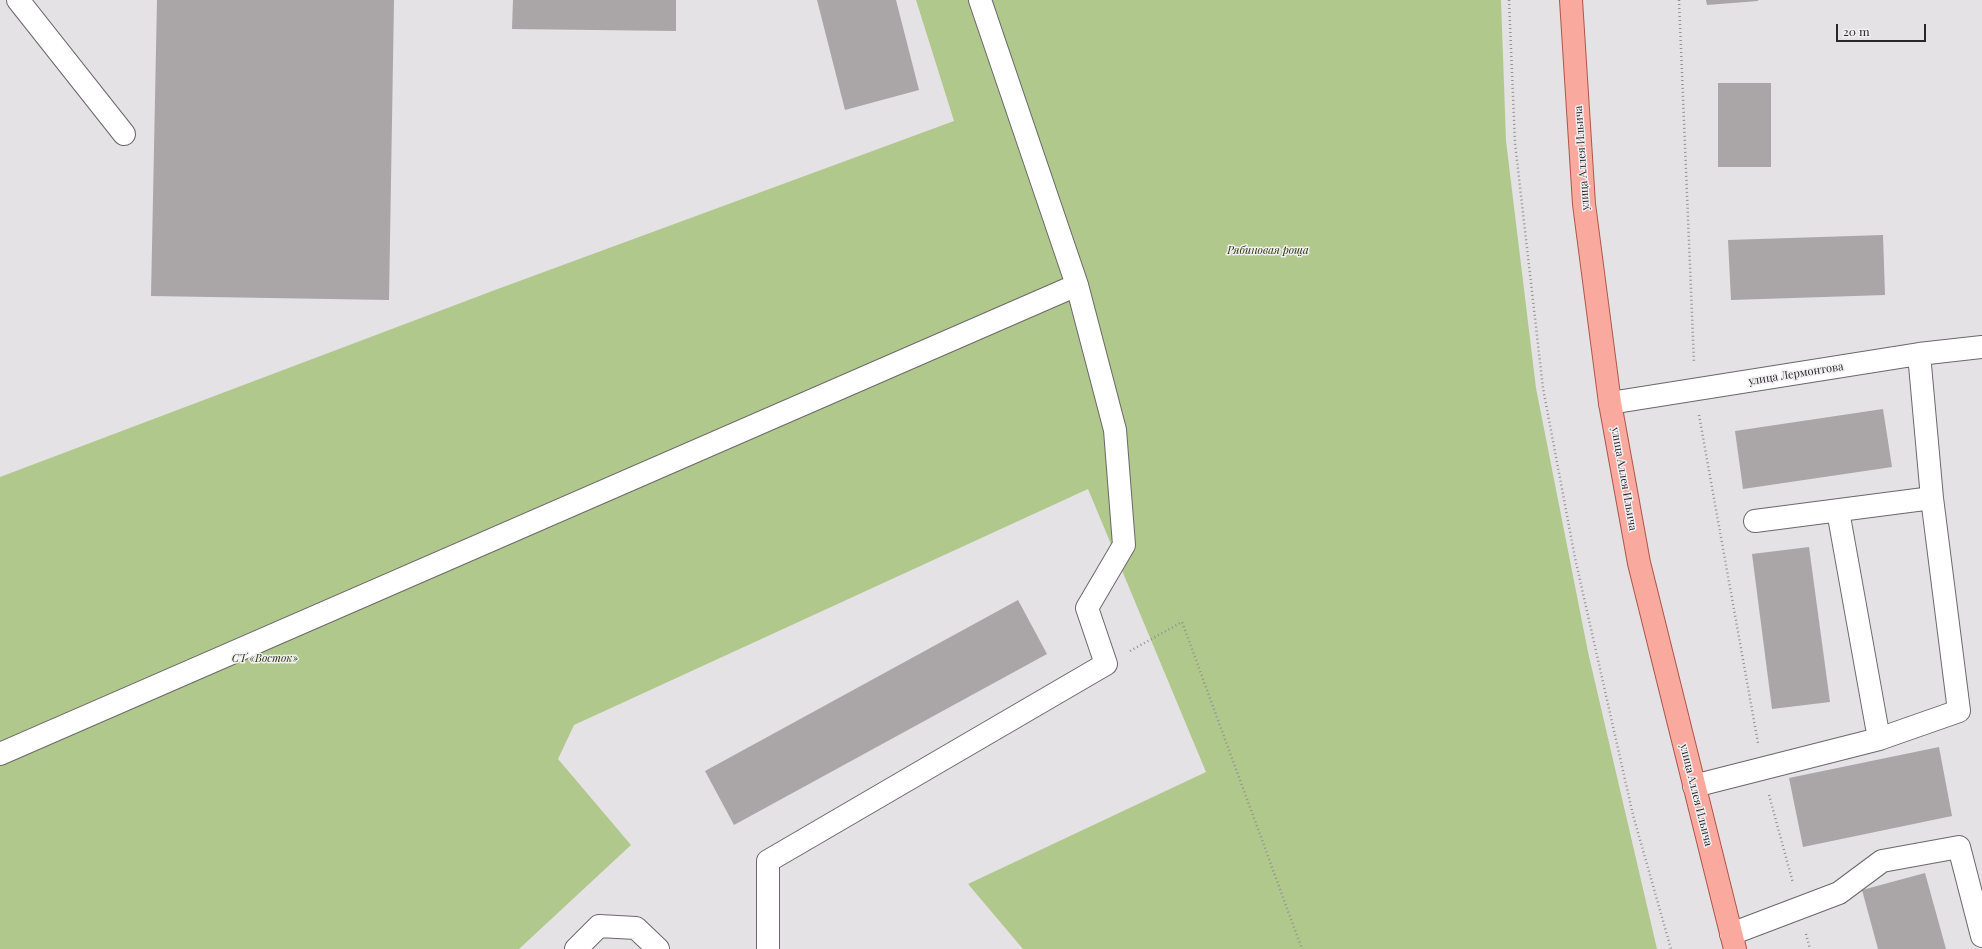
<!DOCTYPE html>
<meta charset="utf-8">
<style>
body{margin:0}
#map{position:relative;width:1982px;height:949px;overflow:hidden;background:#e4e2e4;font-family:"Playfair Display",serif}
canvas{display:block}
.scale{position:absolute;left:1836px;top:24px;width:90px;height:18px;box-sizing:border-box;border:2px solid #292829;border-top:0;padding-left:5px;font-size:12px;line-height:14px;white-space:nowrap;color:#292829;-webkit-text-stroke:3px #f1eff1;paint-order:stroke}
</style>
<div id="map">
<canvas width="1982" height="949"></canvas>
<div class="scale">20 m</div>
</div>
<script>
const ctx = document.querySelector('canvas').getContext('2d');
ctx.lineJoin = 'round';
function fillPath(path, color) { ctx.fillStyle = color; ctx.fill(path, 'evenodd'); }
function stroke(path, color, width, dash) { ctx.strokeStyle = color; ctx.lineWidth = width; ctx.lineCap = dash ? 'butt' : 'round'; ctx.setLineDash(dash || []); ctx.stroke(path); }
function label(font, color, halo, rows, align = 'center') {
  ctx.font = font + ' "Playfair Display",serif'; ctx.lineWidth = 3; ctx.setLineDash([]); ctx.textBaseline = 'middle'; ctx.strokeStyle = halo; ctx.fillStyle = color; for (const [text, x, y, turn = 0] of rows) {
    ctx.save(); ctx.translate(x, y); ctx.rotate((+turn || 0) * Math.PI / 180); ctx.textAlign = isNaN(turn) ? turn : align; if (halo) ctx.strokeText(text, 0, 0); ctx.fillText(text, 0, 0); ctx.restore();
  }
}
fillPath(new Path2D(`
 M916,0H1501L1506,141L1536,388L1588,652L1657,949H1023L968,884L1206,772L1088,489L574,725L558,759L631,845L519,949H0V477L495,290L954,121Z`), '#b0c88c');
fillPath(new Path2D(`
 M157,0H394L389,300L151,296Z
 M513,0H676V31L512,29Z
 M817,0H896L919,90L845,110Z
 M1706,0H1758V1L1707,5Z
 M1718,83H1771V167H1718Z
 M1883,235L1885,295L1731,300L1728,240Z
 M1883,409L1892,467L1743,489L1735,431Z
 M1809,547L1830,702L1772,709L1752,554Z
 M1018,600L1047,654L734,825L705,771Z
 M1939,747L1952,816L1803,847L1789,778Z
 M1925,873L1946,949H1878L1862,890Z`), '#aaa6a7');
const minor = new Path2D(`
 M18,0L124,134
 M1610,403L1919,354L1982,347
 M1755,521L1932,498L1919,354
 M1879,739L1959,711L1932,498
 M0,754L1077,285
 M1694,786L1879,739L1838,511
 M1731,934L1839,893L1882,861L1959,847L1982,936
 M576,949L599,926L636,928L658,949
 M768,949V861L1106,664L1087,608L1124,545L1115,430L1077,285L980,0`);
const major = new Path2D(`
 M1571,0L1584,204L1610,403L1639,563L1735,949`);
stroke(minor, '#6a686a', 24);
stroke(major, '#ae564a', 24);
stroke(new Path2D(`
 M1509,0L1515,143L1543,388L1575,558L1633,815L1671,949
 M1679,0L1694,363
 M1699,415L1758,743
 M1130,651L1182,622L1302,949
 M1769,795L1793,883
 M1806,934L1810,949`), '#939193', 2.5, [1, 3]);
stroke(minor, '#fff', 22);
stroke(major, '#f9a99d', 22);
label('11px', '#292829', '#f1eff1', [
 ["улица Аллея Ильича",1582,158,-94],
 ["улица Лермонтова",1796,374,-9],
 ["улица Аллея Ильича",1624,479,80],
 ["улица Аллея Ильича",1696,795,76]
]);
label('italic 11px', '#273606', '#f1eff1', [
 ["Рябиновая роща",1268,251],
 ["СТ «Восток»",265,659]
]);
</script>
